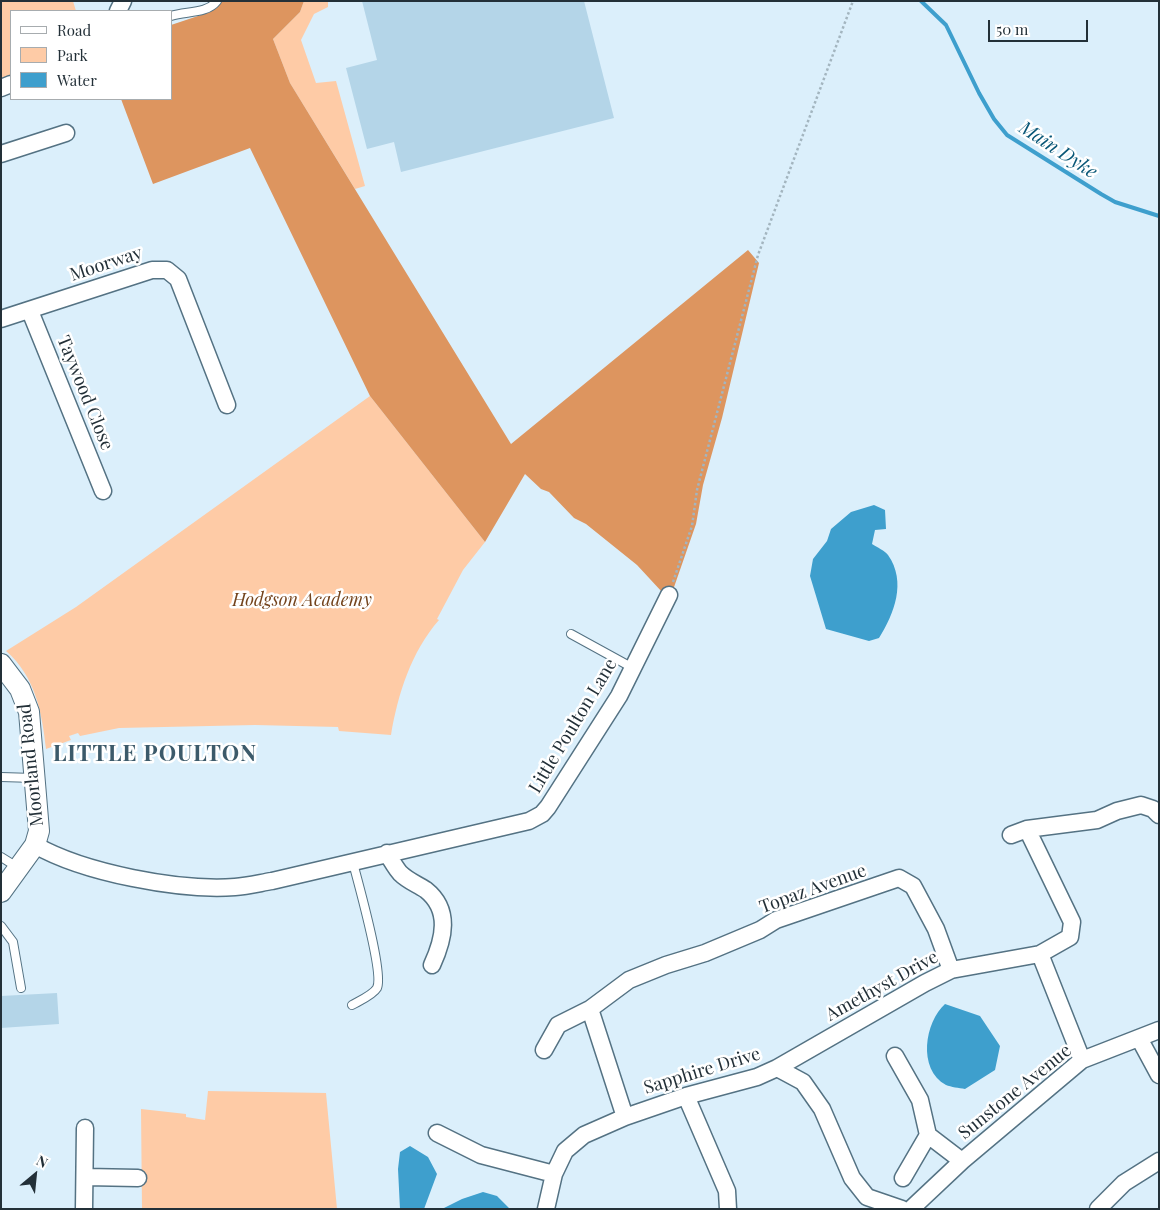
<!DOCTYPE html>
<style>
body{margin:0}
#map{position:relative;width:1160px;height:1210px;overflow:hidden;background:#dbeffb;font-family:"Playfair Display",serif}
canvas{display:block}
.frame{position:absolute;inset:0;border:2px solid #233038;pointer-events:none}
.legend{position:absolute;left:10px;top:10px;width:162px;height:90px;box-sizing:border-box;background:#fff;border:1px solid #a7acaf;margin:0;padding:6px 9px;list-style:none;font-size:15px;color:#233038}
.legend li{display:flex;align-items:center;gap:10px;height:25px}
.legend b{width:25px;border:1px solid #a7acaf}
.north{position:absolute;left:10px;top:1150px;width:50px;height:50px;-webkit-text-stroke:4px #fff;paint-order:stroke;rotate:28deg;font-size:14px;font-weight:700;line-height:20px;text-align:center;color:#233038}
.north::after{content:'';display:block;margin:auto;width:18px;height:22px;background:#233038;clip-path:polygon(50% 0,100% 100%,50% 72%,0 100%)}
.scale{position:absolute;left:988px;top:20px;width:100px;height:22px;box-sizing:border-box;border:2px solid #233038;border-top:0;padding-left:6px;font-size:15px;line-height:18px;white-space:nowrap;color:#233038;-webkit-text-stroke:4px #fff;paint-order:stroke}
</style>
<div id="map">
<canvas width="1160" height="1210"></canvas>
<div class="frame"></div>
<ul class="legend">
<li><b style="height:6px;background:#fff"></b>Road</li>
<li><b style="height:14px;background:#fecba6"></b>Park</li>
<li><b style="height:14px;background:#3e9fcd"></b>Water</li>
</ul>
<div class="north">N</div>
<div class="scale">50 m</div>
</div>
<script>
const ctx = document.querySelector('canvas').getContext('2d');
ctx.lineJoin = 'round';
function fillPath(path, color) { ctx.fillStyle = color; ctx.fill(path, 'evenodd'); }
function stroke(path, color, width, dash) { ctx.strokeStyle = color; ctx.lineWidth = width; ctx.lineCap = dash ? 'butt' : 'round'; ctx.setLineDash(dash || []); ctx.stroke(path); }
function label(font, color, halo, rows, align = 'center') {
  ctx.font = font + ' "Playfair Display",serif'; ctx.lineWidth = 5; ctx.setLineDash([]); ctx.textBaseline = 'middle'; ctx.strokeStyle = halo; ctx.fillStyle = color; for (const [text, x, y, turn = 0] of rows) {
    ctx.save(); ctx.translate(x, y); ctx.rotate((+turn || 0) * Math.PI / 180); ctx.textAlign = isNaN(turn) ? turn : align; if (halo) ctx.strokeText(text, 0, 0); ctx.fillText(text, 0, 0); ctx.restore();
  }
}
fillPath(new Path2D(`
 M1,1H73L76,11H11V82L1,85Z
 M304,1H328V7L314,14L301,40L316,83L336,81L365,186L355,189L290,83L273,39L300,12Z
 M370,396L485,542L463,570L437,619L439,620C411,652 398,694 391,735L339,731L338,727L255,725L119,728L80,736L78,733L69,736L71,740L46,749C42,712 35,676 6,651L76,607Z
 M208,1091L326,1093L337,1209H142L141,1109L186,1114V1117L205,1120Z`), '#fecba6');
fillPath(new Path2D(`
 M222,1H304L300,12L273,39L290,83L511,444L748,250L759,263L722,418L703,485L696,524L673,590L662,592L637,565L586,524L574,518L549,492L541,489L525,474L485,542L370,396L250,148L153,184L121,99H171V25L210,12Z`), '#dd955f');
fillPath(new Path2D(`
 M874,505L885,510L886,529L875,530L872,544C877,547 885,551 888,555C907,582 894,614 879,638L869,641L826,629L810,576L813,559L827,541L831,529L851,512Z
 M945,1004L980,1016L1000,1046L995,1070L965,1089C959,1088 951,1087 946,1085C917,1069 925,1022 945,1004Z
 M410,1146L428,1157L437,1174L424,1209H400L398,1169L400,1152Z
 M483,1192L497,1196L510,1209H442L462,1199Z`), '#3e9fcd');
stroke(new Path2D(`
 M921,1L946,25L979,93L994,119L1007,135L1101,194L1115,202L1159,216`), '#3e9fcd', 4);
fillPath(new Path2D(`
 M362,1H584L614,118L401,172L394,142L367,149L346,68L377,60Z
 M57,993L59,1024L1,1028V996Z`), '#b4d5e8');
const service = new Path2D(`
 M171,16C186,11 207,14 217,1
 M571,634L633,668
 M1,777L34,778
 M1,857L17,867
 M1,926L13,942L21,988
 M352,1005C359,1001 373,995 377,988C384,974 358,882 353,863`);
const minor = new Path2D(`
 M118,11L123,1
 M1,88L11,84
 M1,154L66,133
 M30,311L103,491
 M1,319L152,270H167L178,279L227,405
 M1011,835L1027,829
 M35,845C84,873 179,891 235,887C247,886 260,883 272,881L529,821L542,814L548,807L619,696L669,595
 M387,853C391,860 395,867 400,873C408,881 417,884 426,890C451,910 444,939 432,965
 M1040,954L1082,1060
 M590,1009L625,1117
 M1139,1038L1159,1075
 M544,1050L558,1025L590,1009L629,980L666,965L705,953L760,930L776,920L899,878L913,886L936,929L951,970
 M895,1056L920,1100L928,1135L903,1178
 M777,1068L925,983L951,970L1040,954L1070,937L1072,922L1027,829L1097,820L1117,811L1141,805L1153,809L1159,815
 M686,1096L727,1191L728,1209
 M437,1133L481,1155L554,1174
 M928,1135L962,1161
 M86,1177L138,1178
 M84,1209L85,1128
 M546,1209L554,1174L565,1151L584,1135L625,1117L686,1096L757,1077L777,1068L803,1082L822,1109L852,1178L867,1197L902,1209
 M911,1209L962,1161L1082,1060L1159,1030
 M1098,1209L1124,1183L1159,1161`);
const tertiary = new Path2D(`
 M1,664L20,689L29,712L39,831L35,845L1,892`);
stroke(service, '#547283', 10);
stroke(minor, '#547283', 19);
stroke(tertiary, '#547283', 22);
stroke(new Path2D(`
 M673,582L692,526L697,490L758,255L853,1`), '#a3b5bf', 2.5, [2.5, 2.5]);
stroke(service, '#fff', 8);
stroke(minor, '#fff', 16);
stroke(tertiary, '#fff', 20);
label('18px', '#233038', '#fff', [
 ["Moorway",106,264,-18],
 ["Taywood Close",85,393,68],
 ["Little Poulton Lane",573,726,-59],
 ["Moorland Road",31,765,-96],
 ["Topaz Avenue",813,889,-20],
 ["Amethyst Drive",882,986,-29],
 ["Sapphire Drive",702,1071,-17],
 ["Sunstone Avenue",1015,1092,-39]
]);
label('italic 18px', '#74441d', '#fff', [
 ["Hodgson Academy",302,600]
]);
label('italic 19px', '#095777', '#fff', [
 ["Main Dyke",1058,150,33]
]);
ctx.letterSpacing = '1px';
label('bold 22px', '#3c5a6a', '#fff', [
 ["LITTLE POULTON",155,754]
]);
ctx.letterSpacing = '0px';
</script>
